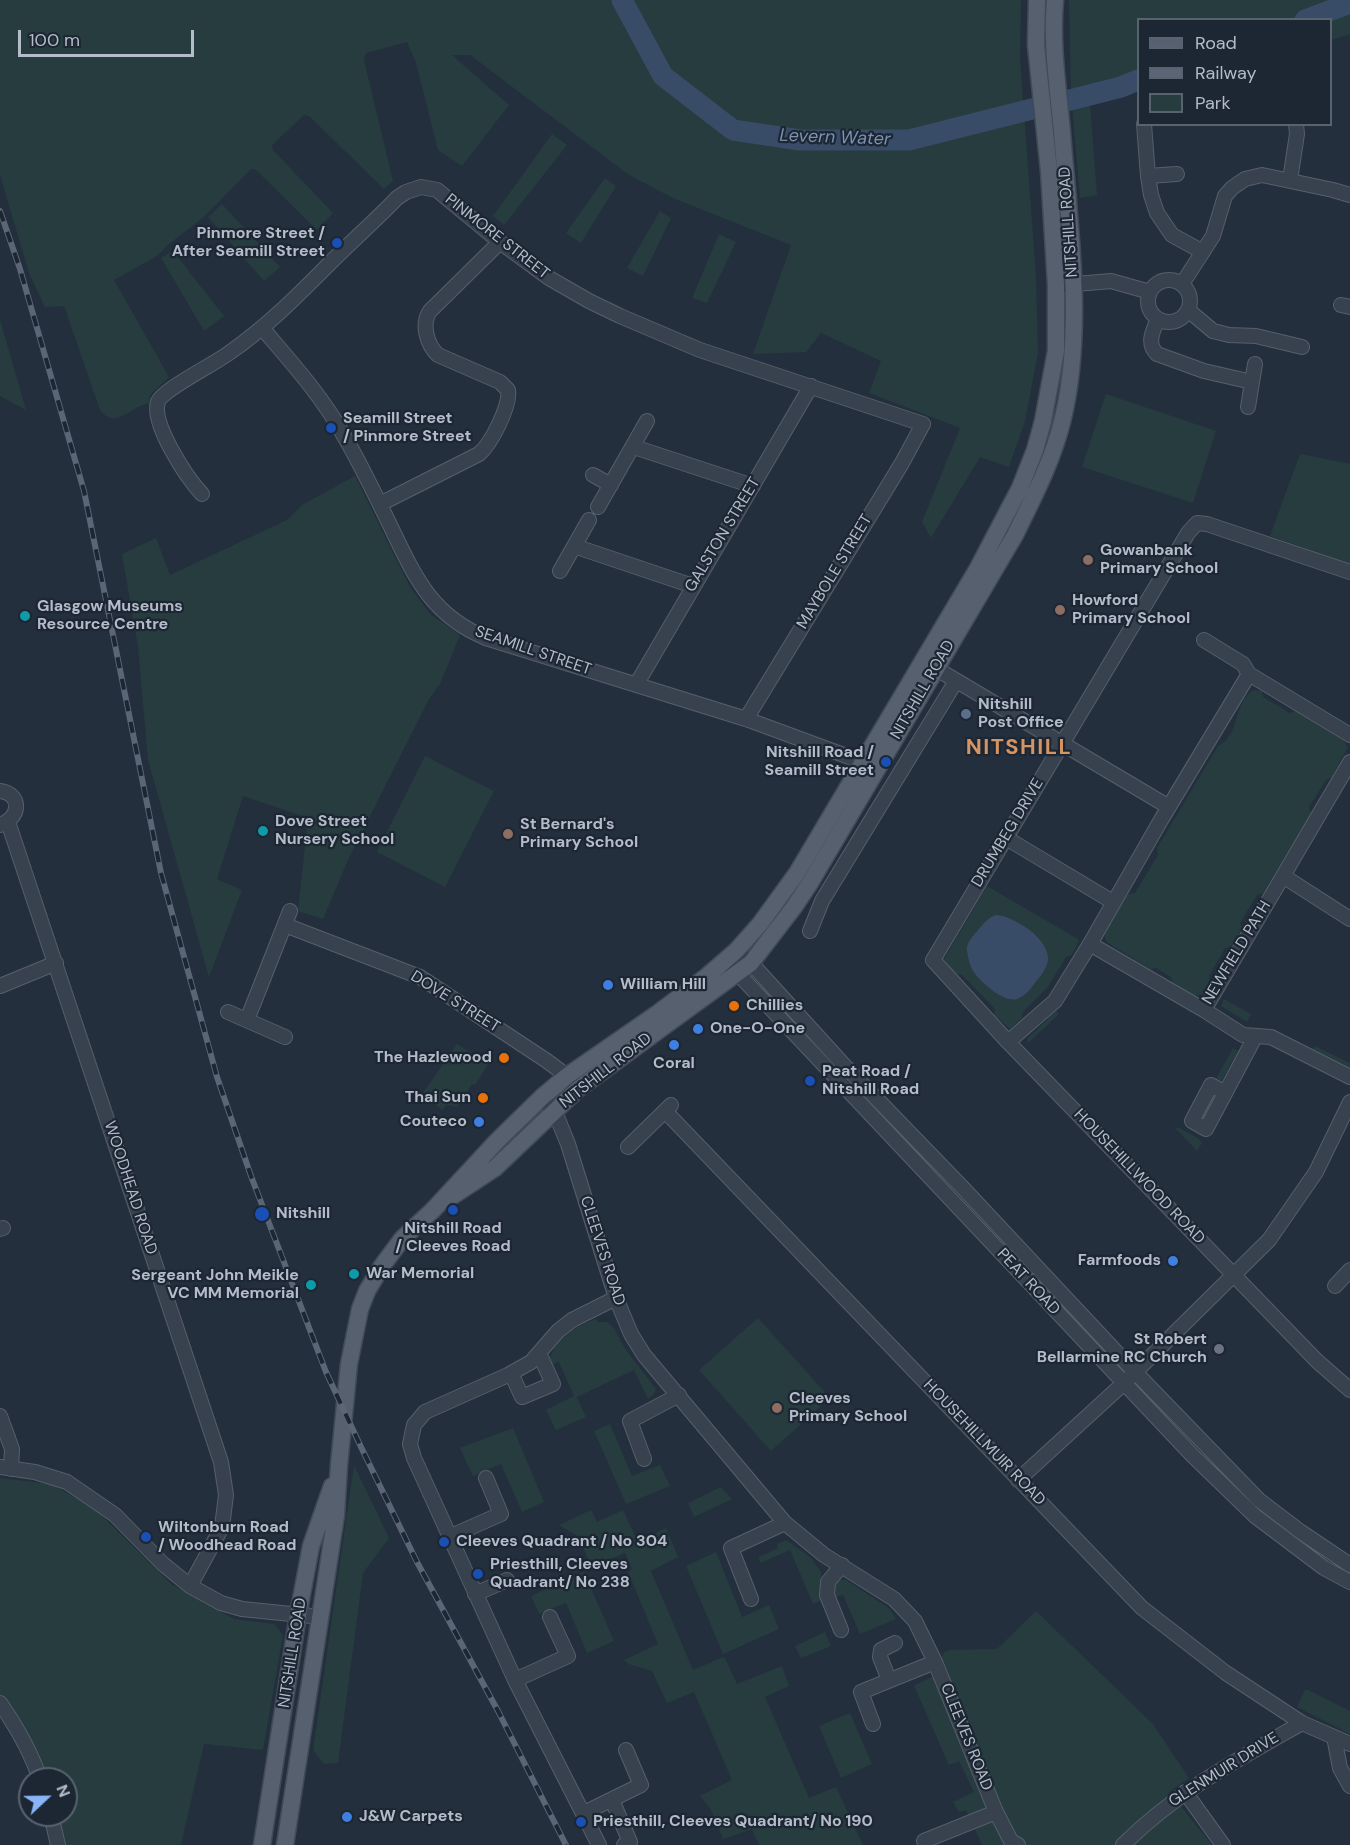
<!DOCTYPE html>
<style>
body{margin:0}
#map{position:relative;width:1350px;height:1845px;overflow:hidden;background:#242f3e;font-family:"DM Sans",sans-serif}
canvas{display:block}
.legend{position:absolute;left:1137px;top:18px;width:195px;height:108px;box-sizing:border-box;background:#1d2633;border:2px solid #59626f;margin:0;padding:8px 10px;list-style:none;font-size:18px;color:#b4bcc9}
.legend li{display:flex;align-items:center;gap:12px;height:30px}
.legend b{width:30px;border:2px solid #59626f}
.north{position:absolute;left:18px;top:1767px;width:60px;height:60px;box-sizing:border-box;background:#1d2633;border:2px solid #59626f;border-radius:50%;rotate:68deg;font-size:16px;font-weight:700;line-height:24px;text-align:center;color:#b4bcc9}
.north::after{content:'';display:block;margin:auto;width:21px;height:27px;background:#8ab4f8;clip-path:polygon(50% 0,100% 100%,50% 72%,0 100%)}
.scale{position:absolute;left:18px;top:30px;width:176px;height:27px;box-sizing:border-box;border:3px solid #b4bcc9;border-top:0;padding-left:8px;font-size:18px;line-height:21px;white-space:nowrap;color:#b4bcc9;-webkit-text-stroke:4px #1d2633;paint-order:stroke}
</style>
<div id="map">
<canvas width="1350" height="1845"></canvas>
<ul class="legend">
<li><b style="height:8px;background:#56606e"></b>Road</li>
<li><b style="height:8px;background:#5a6575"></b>Railway</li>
<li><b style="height:16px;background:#263c3f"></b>Park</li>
</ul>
<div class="north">N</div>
<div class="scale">100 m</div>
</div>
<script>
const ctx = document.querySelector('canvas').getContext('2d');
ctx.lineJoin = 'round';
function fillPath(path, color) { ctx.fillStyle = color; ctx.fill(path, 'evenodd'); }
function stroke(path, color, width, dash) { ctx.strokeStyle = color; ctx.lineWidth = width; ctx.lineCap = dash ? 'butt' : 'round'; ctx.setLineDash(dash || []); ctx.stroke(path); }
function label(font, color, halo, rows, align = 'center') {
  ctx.font = font + ' "DM Sans",sans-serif'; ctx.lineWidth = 4.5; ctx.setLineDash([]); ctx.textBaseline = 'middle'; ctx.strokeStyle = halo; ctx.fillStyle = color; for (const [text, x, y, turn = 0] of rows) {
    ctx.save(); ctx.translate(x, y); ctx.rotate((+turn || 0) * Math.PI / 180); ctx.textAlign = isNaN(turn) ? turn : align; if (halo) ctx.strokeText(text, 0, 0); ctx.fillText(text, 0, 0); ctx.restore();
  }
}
fillPath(new Path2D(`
 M0,0H1021L1020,58L1036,277L1038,353L1025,421L1009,467L980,457L931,538L922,522L960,428L869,393L881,361L821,333L806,352L753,354L791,245L673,198L629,175L470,55H452L509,105L462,166L438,150L416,63L407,42L366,53L364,60L393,181L384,189L309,116L304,115L272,145L273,150L333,213L317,230L255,169H251L204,217L169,244L157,256L114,280L169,377L150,395L149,403C130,407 116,430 100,410L64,306L45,307L29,273L0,175Z
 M1069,0H1350V34L1331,40L1330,20H1138V91L1090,104L1097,195L1080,198L1071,95Z
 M552,134L567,145L504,225L493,216Z
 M605,178L616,186L581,243L566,233Z
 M222,204L280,267L264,281L208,217Z
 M660,211L671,218L643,276L627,268Z
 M719,234L736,242L707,303L692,298Z
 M173,251L224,316L204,331L161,258Z
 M0,320L26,410L0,396Z
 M1106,394L1216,431L1193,503L1082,467Z
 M1300,454L1350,464V564L1270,536Z
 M355,476L410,587L430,614L460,635L440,684L429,699L348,860L323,919L298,911L308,818L243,796L217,879L242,890L209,977L148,760L138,647L122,554L156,538L170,575L287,520L302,505Z
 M1253,690L1262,691L1263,697L1290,713L1296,711L1343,740L1348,747L1331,778L1326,780L1309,807L1311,813L1263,893L1257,895L1240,923L1242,928L1231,947L1225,948L1209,976L1210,982L1203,994L1194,996L1173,983L1171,977L1156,968L1150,969L1108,943L1105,939V931L1128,894L1135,893L1158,855L1157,848L1218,746C1240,736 1233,703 1253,690Z
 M425,756L494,791L445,887L377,852Z
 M987,886L1078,939L1079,941L1072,955L1066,957L1048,987L1022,1013L1023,1017L1010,1029L994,1015L995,1009L962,975L955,974L944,959Z
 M1224,999L1251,1014L1247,1022L1221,1006Z
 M1056,1011L1059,1014L1028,1043L1027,1039Z
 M457,1044L489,1063L475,1085L472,1084L458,1107L447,1105L442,1110L423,1093Z
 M1315,1046L1350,1063V1068L1312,1049Z
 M1233,1048L1238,1051L1221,1082L1216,1079Z
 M1177,1127L1198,1138L1202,1143L1197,1151L1176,1129Z
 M758,1318L830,1398L771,1451L699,1370Z
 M596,1319L598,1322H607L614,1328L624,1347L656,1389L653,1395L648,1399L634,1370L577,1397L586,1417L556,1430L546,1410L574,1396L559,1362L550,1365C547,1351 566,1334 577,1327C583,1324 590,1321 596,1319Z
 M610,1424L632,1476L660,1465L670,1486L626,1504L594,1431Z
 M513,1428L544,1502L522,1512L501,1464L473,1476L460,1448Z
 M354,1465L389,1538L363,1573L338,1763L324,1764L313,1750Z
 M0,1478L50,1484L93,1507L171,1584L234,1619L274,1624L283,1635L263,1750L204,1744L181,1845H63L57,1815H66V1779H45L6,1703L0,1695Z
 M721,1487L732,1499L694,1517L688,1503Z
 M591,1510L597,1522L623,1510L638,1542L666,1528L678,1557L651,1571L693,1670L721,1658H725L737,1684L782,1666L789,1686L765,1697L809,1798L836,1787L863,1845H759L752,1829L723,1839L710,1808L700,1796L732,1780L694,1692L667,1703L652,1671L628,1664L624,1660L658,1644L628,1572L632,1569L625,1553L591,1567L579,1537L559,1525Z
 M786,1540L810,1557L821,1572L822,1600L813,1604L790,1550L760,1563L759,1557L778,1548L777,1544Z
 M716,1552L742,1617L769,1605L779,1629L723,1654L686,1566Z
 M584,1572L614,1641L587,1653L566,1603L539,1614L531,1596Z
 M837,1580H846L890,1609L896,1619L860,1634L843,1595L834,1597L832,1592Z
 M1036,1611L1153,1724L1189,1778L1169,1792L1212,1845H982L966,1810L959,1812L953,1802L974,1792L959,1761L949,1765L914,1686L935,1675L944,1652L950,1650L997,1649Z
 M825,1632L831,1646L801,1658L795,1646Z
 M1305,1690H1308L1350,1711V1734L1297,1707Z
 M850,1713L872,1764L841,1778L819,1726Z`), '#263c3f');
fillPath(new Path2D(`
 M996,915C1014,916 1050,939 1048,960C1047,967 1042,975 1037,980C1032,987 1026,996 1017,999C1004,1003 980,982 973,971C970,966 967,954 967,949C967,941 975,934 979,929C984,923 989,917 996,915Z`), '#394c67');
stroke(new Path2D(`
 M622,0L663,76L733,130L800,140H909L1036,108
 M1305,20L1350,3
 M1066,101L1121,87L1138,80`), '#394c67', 21);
const minor = new Path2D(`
 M1144,124L1148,176L1151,195L1157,213L1172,235L1203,252
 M1148,176L1177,174
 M1290,180L1297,134L1296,124
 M1148 301a21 21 0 1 1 42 0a21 21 0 1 1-42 0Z
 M1182,284L1213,236L1225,196L1232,188L1245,179L1262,175L1333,190L1350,195
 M1064,285L1111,281L1150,292
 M1341,305L1350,307
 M1188,310L1213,331L1229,335L1256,336L1302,347
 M1158,319C1153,331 1146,343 1157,354L1204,371L1252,382
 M263,329C291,362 321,395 343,434C359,461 373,490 387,519C413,572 428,614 486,638L746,719L871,765
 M1248,407L1255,364
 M634,447L753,486
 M593,475L611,485
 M202,494C187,478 151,424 158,402C162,390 216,363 229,353C268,326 298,295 331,262C353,240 376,220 397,198L406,192L421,187L437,190L500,242L549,278L589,301L620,316L700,350L923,424L902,463L746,719
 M380,504L479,454C491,444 511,405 508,390L500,382L438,355C427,345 421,324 430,311L500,242
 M598,507L647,421
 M574,546L693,586
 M560,571L589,520
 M1350,572L1207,524L1197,523L1188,533L933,960L1008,1042L1317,1361L1350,1390
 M1204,640L1243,664L1249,674
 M930,665L1169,807
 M636,685L811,386
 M1350,762L1283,876L1350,919
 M0,791C22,794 21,818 0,825
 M8,822L221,1462L226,1495L222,1527L190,1586
 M1006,838L1113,902
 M1283,876L1204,1010L1090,944L1161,820L1249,674L1350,735
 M285,925L420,977L547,1061L567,1076L573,1083
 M810,931L822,901L956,681
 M736,951L751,963L842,1063L963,1188L1135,1372L1259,1500L1301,1532L1350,1565
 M725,960L1192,1455L1255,1516L1324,1568L1350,1582
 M0,986L56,963
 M1204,1010L1243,1035L1271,1037L1350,1077
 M228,1012L285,1037
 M247,1020L290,911
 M1008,1042L1055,1001L1090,944
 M1225,1093L1211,1085L1192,1121L1206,1129L1255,1037
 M542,1097L555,1112L568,1144L616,1298L631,1334L644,1355L785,1523L824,1555L894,1599L915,1621L935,1662L996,1812L1011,1841L1018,1845
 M665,1111L1142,1608L1226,1673L1302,1723L1350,1744
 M628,1147L671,1105
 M0,1229L3,1228
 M1335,1286L1350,1270
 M511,1373L522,1397L553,1384L539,1353
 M0,1416L12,1449L11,1469
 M644,1459L630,1421L679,1395
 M0,1467L35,1472L67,1482L115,1515L163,1564L190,1586L221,1603L242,1609L321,1617
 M1018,1480L1124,1383L1269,1240L1316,1172L1350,1102
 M449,1537L501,1514L486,1478
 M475,1594L507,1580
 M751,1599L731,1548L785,1523
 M841,1630L827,1595L828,1582L842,1565
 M515,1680L568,1656L550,1617
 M889,1680L880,1657L881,1650L895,1643
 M0,1703C16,1726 31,1752 40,1779
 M873,1724L861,1692L935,1662
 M1334,1737L1340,1768L1350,1786
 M1185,1792L1223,1845
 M612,1800L630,1842L624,1845
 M584,1813L641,1785L626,1750
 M51,1815L58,1845
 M599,1845L515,1680L414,1458L410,1444L414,1425L425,1412L508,1375L531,1362L558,1331L572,1320L616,1298
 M926,1845L924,1841L996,1812
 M1123,1845C1176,1792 1237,1760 1302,1723`);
const major = new Path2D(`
 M454,1195L495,1168L578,1089L751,963L794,907L810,883L1015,535C1033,498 1052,462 1062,422C1085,331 1069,224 1062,132C1058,88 1051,44 1055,0
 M262,1845L298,1615L311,1546L332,1486
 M285,1845L336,1515L339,1465L349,1364L360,1309L367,1291L382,1266L402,1239L433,1210L497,1141L542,1097L567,1076L658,1013L706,977L736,951L760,924L797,873L978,568L1020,488L1035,450L1043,421L1056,351V285L1049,171L1036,45L1037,0`);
stroke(minor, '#565f6c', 16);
stroke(major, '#414a57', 19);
stroke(minor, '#38414e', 14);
stroke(major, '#56606e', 16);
const rail = new Path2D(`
 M0,211L20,269L84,491L161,873L217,1077L251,1176L326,1372L361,1447L417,1562L498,1711L566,1845`);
stroke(rail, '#5a6575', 6);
stroke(rail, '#1d2633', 4, [11]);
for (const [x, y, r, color] of [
 [337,243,6,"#1a4fb4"],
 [331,428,6,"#1a4fb4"],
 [1088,560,6,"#8d6e63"],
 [1060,610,6,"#8d6e63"],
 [25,616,6,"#0f9aa8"],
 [966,714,6,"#5c6f8a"],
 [886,762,6,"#1a4fb4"],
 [263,831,6,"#0f9aa8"],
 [508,834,6,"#8d6e63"],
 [608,985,6,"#3f7fe0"],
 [734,1006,6,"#e8710a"],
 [698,1029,6,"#3f7fe0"],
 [674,1045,6,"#3f7fe0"],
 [504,1058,6,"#e8710a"],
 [810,1081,6,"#1a4fb4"],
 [483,1098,6,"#e8710a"],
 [479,1122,6,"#3f7fe0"],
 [453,1210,6,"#1a4fb4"],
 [262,1214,8,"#1a4fb4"],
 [1173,1261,6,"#3f7fe0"],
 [354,1274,6,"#0f9aa8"],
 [311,1285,6,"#0f9aa8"],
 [1219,1349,6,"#6b7280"],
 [777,1408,6,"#8d6e63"],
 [146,1537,6,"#1a4fb4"],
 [444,1542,6,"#1a4fb4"],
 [478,1574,6,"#1a4fb4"],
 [347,1817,6,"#3f7fe0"],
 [581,1822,6,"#1a4fb4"]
]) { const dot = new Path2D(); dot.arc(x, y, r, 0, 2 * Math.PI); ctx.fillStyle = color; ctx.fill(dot); stroke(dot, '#1d2633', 2); }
label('16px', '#b4bcc9', '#1d2633', [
 ["NITSHILL ROAD",1069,222,-94],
 ["PINMORE STREET",497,237,38],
 ["GALSTON STREET",723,535,-59],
 ["MAYBOLE STREET",835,572,-59],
 ["SEAMILL STREET",533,651,19],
 ["NITSHILL ROAD",923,690,-60],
 ["DRUMBEG DRIVE",1008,833,-59],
 ["NEWFIELD PATH",1237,953,-59],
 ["DOVE STREET",455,1002,32],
 ["NITSHILL ROAD",606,1071,-38],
 ["HOUSEHILLWOOD ROAD",1139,1177,46],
 ["WOODHEAD ROAD",130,1188,72],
 ["CLEEVES ROAD",602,1251,72],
 ["PEAT ROAD",1028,1282,47],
 ["HOUSEHILLMUIR ROAD",984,1443,46],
 ["NITSHILL ROAD",293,1653,-81],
 ["CLEEVES ROAD",966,1737,68],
 ["GLENMUIR DRIVE",1224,1770,-32]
]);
label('bold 16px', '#b4bcc9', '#1d2633', [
 ["Pinmore Street /",325,234,"right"],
 ["After Seamill Street",325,252,"right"],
 ["Seamill Street",343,419],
 ["/ Pinmore Street",343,437],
 ["Gowanbank",1100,551],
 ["Primary School",1100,569],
 ["Howford",1072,601],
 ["Primary School",1072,619],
 ["Glasgow Museums",37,607],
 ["Resource Centre",37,625],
 ["Nitshill",978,705],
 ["Post Office",978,723],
 ["Nitshill Road /",874,753,"right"],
 ["Seamill Street",874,771,"right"],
 ["Dove Street",275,822],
 ["Nursery School",275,840],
 ["St Bernard's",520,825],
 ["Primary School",520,843],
 ["William Hill",620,985],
 ["Chillies",746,1006],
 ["One-O-One",710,1029],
 ["The Hazlewood",492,1058,"right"],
 ["Coral",674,1064,"center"],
 ["Peat Road /",822,1072],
 ["Nitshill Road",822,1090],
 ["Thai Sun",471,1098,"right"],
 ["Couteco",467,1122,"right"],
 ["Nitshill",276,1214],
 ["Nitshill Road",453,1229,"center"],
 ["/ Cleeves Road",453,1247,"center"],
 ["Farmfoods",1161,1261,"right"],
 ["War Memorial",366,1274],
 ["Sergeant John Meikle",299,1276,"right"],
 ["VC MM Memorial",299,1294,"right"],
 ["St Robert",1207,1340,"right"],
 ["Bellarmine RC Church",1207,1358,"right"],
 ["Cleeves",789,1399],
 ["Primary School",789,1417],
 ["Wiltonburn Road",158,1528],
 ["/ Woodhead Road",158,1546],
 ["Cleeves Quadrant / No 304",456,1542],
 ["Priesthill, Cleeves",490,1565],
 ["Quadrant/ No 238",490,1583],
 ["J&W Carpets",359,1817],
 ["Priesthill, Cleeves Quadrant/ No 190",593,1822]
], 'left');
label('italic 18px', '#7c92b1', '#1d2633', [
 ["Levern Water",835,138,2]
]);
ctx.letterSpacing = '1.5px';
label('bold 22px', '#d59563', '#1d2633', [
 ["NITSHILL",1019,748]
]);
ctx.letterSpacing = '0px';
</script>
